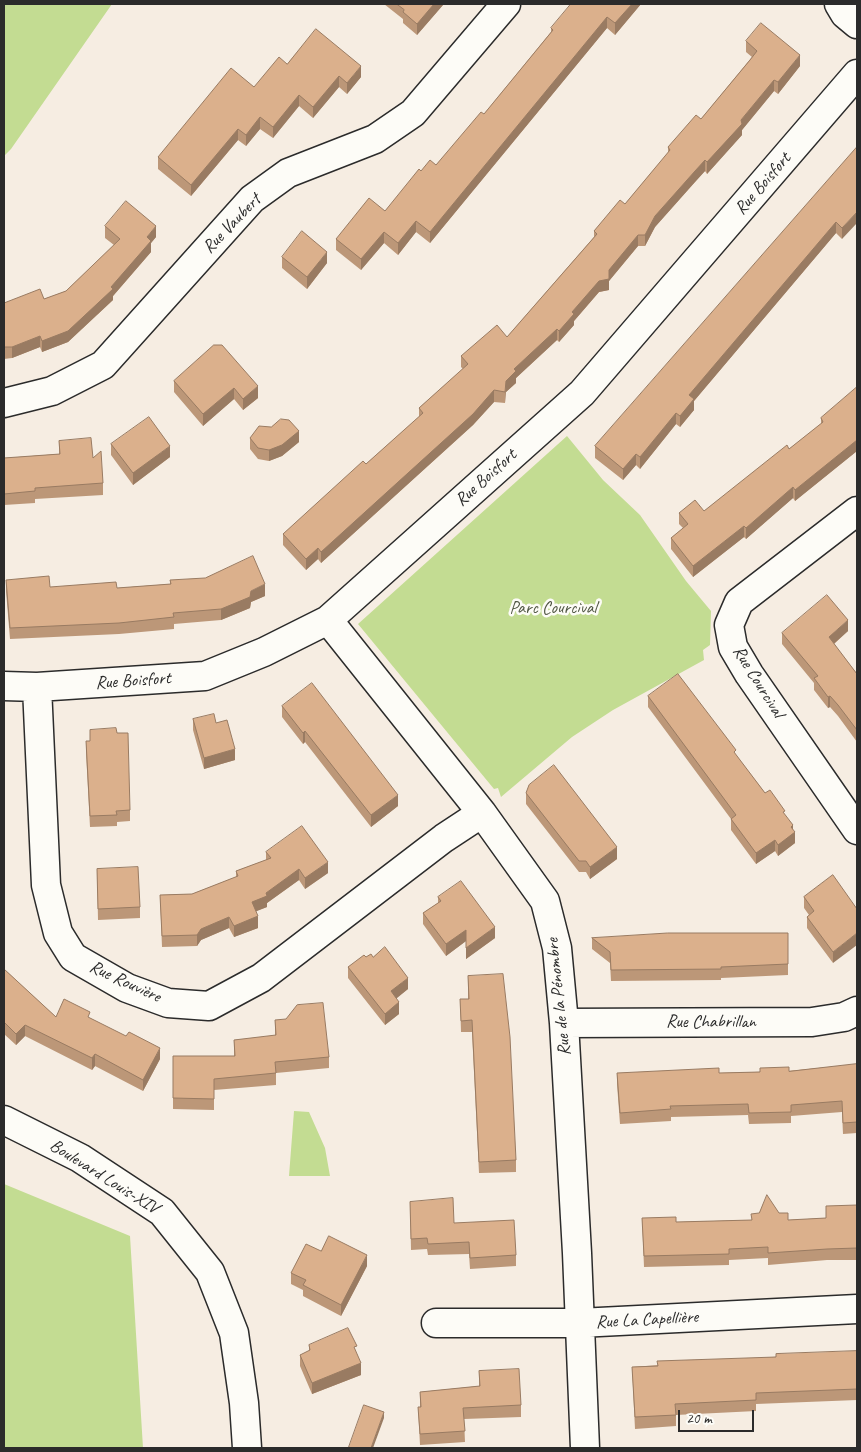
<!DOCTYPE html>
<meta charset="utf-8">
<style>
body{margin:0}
#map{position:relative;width:861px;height:1452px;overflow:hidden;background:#f6ede2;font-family:Caveat,sans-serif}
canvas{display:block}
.frame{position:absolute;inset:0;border:5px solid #2b2b2b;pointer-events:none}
.scale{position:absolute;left:678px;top:1410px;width:76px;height:22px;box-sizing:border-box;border:2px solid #2b2b2b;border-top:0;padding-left:6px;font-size:15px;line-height:18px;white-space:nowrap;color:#2b2b2b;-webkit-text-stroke:4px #fdfcf7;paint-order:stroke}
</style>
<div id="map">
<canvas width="861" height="1452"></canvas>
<div class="frame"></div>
<div class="scale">20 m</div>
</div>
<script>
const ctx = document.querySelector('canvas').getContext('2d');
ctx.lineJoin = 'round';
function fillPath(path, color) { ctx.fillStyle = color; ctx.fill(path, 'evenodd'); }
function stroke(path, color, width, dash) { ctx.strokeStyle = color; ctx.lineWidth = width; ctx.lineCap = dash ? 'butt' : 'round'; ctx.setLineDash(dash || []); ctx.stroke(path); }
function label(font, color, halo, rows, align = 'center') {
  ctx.font = font + ' Caveat,sans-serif'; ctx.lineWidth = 5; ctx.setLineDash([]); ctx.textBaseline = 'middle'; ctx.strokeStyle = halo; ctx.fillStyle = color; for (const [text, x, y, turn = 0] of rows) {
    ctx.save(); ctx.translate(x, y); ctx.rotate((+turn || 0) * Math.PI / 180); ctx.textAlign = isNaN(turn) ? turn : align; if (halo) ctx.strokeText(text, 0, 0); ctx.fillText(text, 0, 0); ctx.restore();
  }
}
fillPath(new Path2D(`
 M4,4H112L11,149L4,156Z
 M567,436L603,480L640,515L686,581L711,611L710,645L703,650L704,660L613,710L572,737L501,797L498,788L494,789L358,624Z
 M294,1111L309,1112L325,1148L330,1176H289Z
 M4,1184L130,1236L143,1448H4Z`), '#c3dc92');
const minor = new Path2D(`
 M839,4L845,14L857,24
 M4,403L52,391L103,365L252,199L288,173L375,139L413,113L506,4
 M857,511L739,602L729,625L733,647L749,674L857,830
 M328,620L482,813L545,901L557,948L564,1023L577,1253L585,1448
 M4,686L37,687L205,676L264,652L328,620L582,393L857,74
 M37,687L46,885L58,933L73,957L127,988L168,1003L209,1006L261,978L444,838L482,813
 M564,1023L812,1022L844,1017L857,1011
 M436,1323H579L857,1309`);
const major = new Path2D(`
 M4,1120L80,1158L162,1212L210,1272L234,1333L244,1403L247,1448`);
stroke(minor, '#2b2b2b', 31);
stroke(major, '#2b2b2b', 31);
stroke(minor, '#fdfcf7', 28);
stroke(major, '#fdfcf7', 28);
fillPath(new Path2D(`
 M384,4H443V5L417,35L403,23V19Z
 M641,4L615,35L607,28L430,243L416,232L398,255L384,243L361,270L336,250V239L385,211L421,171L436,165L484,114L551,32V28Z
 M746,41L800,66L778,94L774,91L742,130V135L707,174L705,171L695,182L655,227L645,246H638L609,281V290L599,292L574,321V325L559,342L557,340L516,378V383L506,392L505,403L494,402L473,425L321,563L318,559L306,570L283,545V534L366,464L419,417V408L463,369L461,367V356L507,337L594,237V231L625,204L668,153V147L701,119L752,57L746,52Z
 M287,64L361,77L347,94L339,87L313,118L299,106L273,138L260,129L246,146L238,140L191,196L158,169V157Z
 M857,147L842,239L836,233L694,401V410L680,427L676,424L640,469L636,465L623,480L595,458V446Z
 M105,226L156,237L151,243V252L113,296V300L68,342L42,352L40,347L12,358L4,359V303L44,299L66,291L114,245L105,238Z
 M282,257L327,263L307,289L282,268Z
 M214,345L258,398L243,410L234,399L203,426L174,392V381Z
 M857,387V451L795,501L793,498L746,539L744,537L693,577L671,549V538L683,528L679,524V513L704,511L789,449L821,424V418Z
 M250,438L299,442L282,456L269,461L258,459L250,449Z
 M59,441L93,458L103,483V495L35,499V503L4,505V458L59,454Z
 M111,444L170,457L133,485L111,455Z
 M6,580L50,587L117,588L170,584V580L265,596L251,602L250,608L221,620L174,624V629L119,634L10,639L6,591Z
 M848,631L834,644L857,674V742L838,716L830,707L828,708L814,690V683L782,644V633Z
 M648,696L736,755L765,793L785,815L793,830L795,843L778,856L775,851L756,864L731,830V819L648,707Z
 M282,706L398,806L371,827L305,742L303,744L282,717Z
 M193,719L216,723L235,760L204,769L193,730Z
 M90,730L117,733L130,810V821L117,822V826L90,827L86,752V741H90Z
 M526,793L617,859L590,879L586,872H579L526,804Z
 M266,852L328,873L305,889L299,880L267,903V907L256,911L258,928L234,937L229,928L201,940L197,946L162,947L160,895L192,894L236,877V871L266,860Z
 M97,869L140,907V918L98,920Z
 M833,875V963L807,928V917L809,915L804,908V897Z
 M438,897L495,938L466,959V941L446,956L423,924V913L438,903Z
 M788,933V975L721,978V980L611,981L610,963L592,949V938Z
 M366,957H373L408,989L396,998L399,1014L385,1025L348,978V967Z
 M4,969L56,1017L90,1018L160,1059L143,1091L95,1066L92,1070L25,1036L16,1045L4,1034Z
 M468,976L516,1160V1172L479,1173L472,1032H461L460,999H468Z
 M275,1020L329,1057V1068L276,1073V1085L214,1090V1110L173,1109V1056H234V1040L275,1036Z
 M857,1064V1133L843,1134L842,1112L791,1116V1123L749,1124L748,1115L671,1117V1121L620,1124L617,1084V1073H719L789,1071Z
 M410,1202L454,1223L516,1255V1266L470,1269L469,1254L428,1255L427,1249L411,1250Z
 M857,1205V1260H827L768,1265V1258L729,1260V1265L644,1267L642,1218L676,1222L751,1220L779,1213L788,1220L826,1218Z
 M321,1251L367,1266L341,1316L303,1296V1290L291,1284V1273Z
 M309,1345L357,1354L361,1375L312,1394L300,1366V1355L309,1351Z
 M857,1351V1400L756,1404V1411L676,1415V1426L635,1429L632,1367Z
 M479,1371L521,1405V1417L464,1419L465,1442L420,1445L418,1407H420V1392L479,1386Z`), '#bc9778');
fillPath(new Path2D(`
 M434,4H443V5L417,35V24Z
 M632,4H641L615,35V23Z
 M607,17V28L430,243V232Z
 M800,55V66L778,94V82Z
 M361,66V77L347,94V83Z
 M339,76V87L313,118V107Z
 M774,80V91L742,130V135L707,174V162Z
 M299,95V106L273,138V127Z
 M260,117V129L246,146V135Z
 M238,129V140L191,196V185Z
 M705,160V171L695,182L655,227L645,246V235L655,216L695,171Z
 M857,212V223L842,239V228Z
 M416,221V232L398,255V243Z
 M836,222V233L694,401V410L680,427V416L689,395Z
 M156,226V237L151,243V252L113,296V300L68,342L42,352V341L147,237Z
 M384,232V243L361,270V259Z
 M638,235V246L609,281V290L599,292L574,321V325L559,342V331L572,312Z
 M327,252V263L307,289V277Z
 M557,329V340L516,378V383L506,392L505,403L506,381L514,369Z
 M40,336V347L12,358V347Z
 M258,386V398L243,410V399Z
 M234,388V399L203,426V414Z
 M494,390V402L473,425L321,563V552Z
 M676,413V424L640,469V457Z
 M299,431V442L282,456L269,461V450Z
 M857,440V451L795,501V490Z
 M170,446V457L133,485V473Z
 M636,454V465L623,480V469Z
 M793,487V498L746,539V528Z
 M744,526V537L693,577V566Z
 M318,548V559L306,570V559Z
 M265,584V596L251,602L250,608L221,620V609L251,591Z
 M848,620V631L829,648V637Z
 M830,696V707L828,708V697Z
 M305,731V742L303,744V733Z
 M235,749V760L204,769V758Z
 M398,795V806L371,827V815Z
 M793,825V833L795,832V843L778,856V845L791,827Z
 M775,840V851L756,864V853Z
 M617,847V859L590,879V867Z
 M328,862V873L305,889V878Z
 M299,869V880L267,903V907L252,913V902L266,893Z
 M258,916V928L234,937V926Z
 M229,917V928L201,940L197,946V935L201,929Z
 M495,927V938L466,959V948Z
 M466,930V941L446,956V944Z
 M857,933V945L833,963V952Z
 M5,951V962L4,963V952Z
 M408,978V989L391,1003V991Z
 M399,1002V1014L385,1025V1014Z
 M25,1025V1036L16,1045V1034Z
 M160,1048V1059L143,1091V1080Z
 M95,1054V1066L92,1070V1058Z
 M367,1255V1266L341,1316V1305Z
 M361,1363V1375L312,1394V1383Z
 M384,1412V1418L373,1448H371Z`), '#997b62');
const building = new Path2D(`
 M397,4H434L417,24L403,12L404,10Z
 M571,4H632L615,23L607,17L430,232L416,221L398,243L384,232L361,259L336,239L369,198L385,211L419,169L421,171L430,160L436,165L481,112L484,114L553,30L551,28Z
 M761,23L800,55L778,82L774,80L741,120L742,124L707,162L705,160L695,171L655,216L645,235H638L609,270V279L599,281L572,312L574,314L559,331L557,329L514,369L516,371L506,381L505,392L494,390L473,414L321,552L318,548L306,559L283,534L363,461L366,464L423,413L419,408L468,364L461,356L497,325L507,337L597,234L594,231L620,200L625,204L670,150L668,147L696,115L701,119L750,60L757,51L746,41Z
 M316,29L361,66L347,83L339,76L313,107L299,95L273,127L260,117L246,135L238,129L191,185L158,157L231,68L254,87L279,57L287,64Z
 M857,147V212L842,228L836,222L689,395L694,399L680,416L676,413L640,457L636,454L623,469L595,446Z
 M126,201L156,226L147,237L151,241L111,287L113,289L68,331L42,341L40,336L12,347H4V303L40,289L44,299L66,291L120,239L105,226Z
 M302,231L327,252L307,277L282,257Z
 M214,345H222L258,386L243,399L234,388L203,414L174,381Z
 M857,387V440L795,490L793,487L746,528L744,526L693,566L671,538L688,524L679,513L695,500L704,511L787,445L789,449L823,422L821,418Z
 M149,417L170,446L133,473L111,444Z
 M281,419L289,420L299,431L282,445L269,450L258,448L250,438L259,426L271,427Z
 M91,438L93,458L101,451L103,483L35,488V491L4,494V458L60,454L59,441Z
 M253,556L265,584L251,591L250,597L221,609L173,613L174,617L119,623L10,628L6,580L49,576L50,587L116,582L117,588L171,584L170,580L205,578Z
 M827,595L848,620L829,637L857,674V730L838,705L830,696L828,697L814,678L818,676L782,633Z
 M678,674L736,750L734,752L765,793L770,790L785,811L783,812L793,825L791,827L795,832L778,845L775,840L756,853L731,819L736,815L648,696Z
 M312,683L398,795L371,815L305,731L303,733L282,706Z
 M214,714L216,723L227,720L235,749L204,758L193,719Z
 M116,728L117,733H128L130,810L116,811L117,815L90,816L86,741H90V730Z
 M554,765L617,847L590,867L586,861H579L526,793L529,785Z
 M302,826L328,862L305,878L299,869L266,893L267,896L252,902L258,916L234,926L229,917L201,929L197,935L162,936L160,895L192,894L238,876L236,871L271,858L266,852Z
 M138,867L140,907L98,909L97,869Z
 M833,875L857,909V933L833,952L807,917L814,911L804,897Z
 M461,881L495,927L466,948V930L446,944L423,913L441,901L438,897Z
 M668,933H788V964L721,967V969L611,970L610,952L592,938Z
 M385,947L408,978L391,991L399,1002L385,1014L348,967L364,955L366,957L371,954L373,957Z
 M4,969L56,1017L64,999L90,1012L88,1017L126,1036L129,1032L160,1048L143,1080L95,1054L92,1058L25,1025L16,1034L4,1022Z
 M503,974L510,1037L516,1160L479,1162L472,1020L461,1021L460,999H469L468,976Z
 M323,1003L329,1057L275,1062L276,1073L214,1079V1099L173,1098V1056H235L234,1040L276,1035L275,1020L286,1019L297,1005Z
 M857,1064V1122L843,1123L842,1101L791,1105V1112L749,1113L748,1104L670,1106L671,1109L620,1113L617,1073L719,1068V1073L760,1072V1068L789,1067V1071Z
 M767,1195L779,1213H788V1220L826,1218V1206L857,1205V1248L827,1249L768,1253V1247L729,1249V1254L644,1256L642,1218L676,1217V1222L752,1220L751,1214L759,1213Z
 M453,1198L454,1223L514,1220L516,1255L470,1258L469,1242L428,1244L427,1238L411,1239L410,1202Z
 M329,1236L367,1255L341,1305L303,1285L306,1280L291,1273L306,1244L321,1251Z
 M348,1328L357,1346L354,1347L361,1363L312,1383L300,1355L310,1350L309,1345Z
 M857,1351V1389L756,1393V1400L675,1404L676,1415L635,1417L632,1367L658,1366L657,1361L776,1357V1354Z
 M519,1369L521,1405L463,1408L465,1431L420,1434L418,1407H421L420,1392L480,1386L479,1371Z
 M364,1405L384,1412L371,1448H352L349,1447Z`);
fillPath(building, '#dbb08c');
stroke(building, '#997b62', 1);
label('18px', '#2b2b2b', '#fdfcf7', [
 ["Rue Boisfort",763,184,-49],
 ["Rue Vaubert",232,224,-46],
 ["Rue Boisfort",486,478,-42],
 ["Rue Boisfort",133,681,-4],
 ["Rue Courcival",758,682,58],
 ["Rue Rouvière",125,982,25],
 ["Rue de la Pénombre",559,997,-96],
 ["Rue Chabrillan",711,1022],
 ["Boulevard Louis-XIV",104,1177,32],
 ["Rue La Capellière",647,1320,-3]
]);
label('18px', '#515745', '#fdfcf7', [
 ["Parc Courcival",553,608]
]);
</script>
